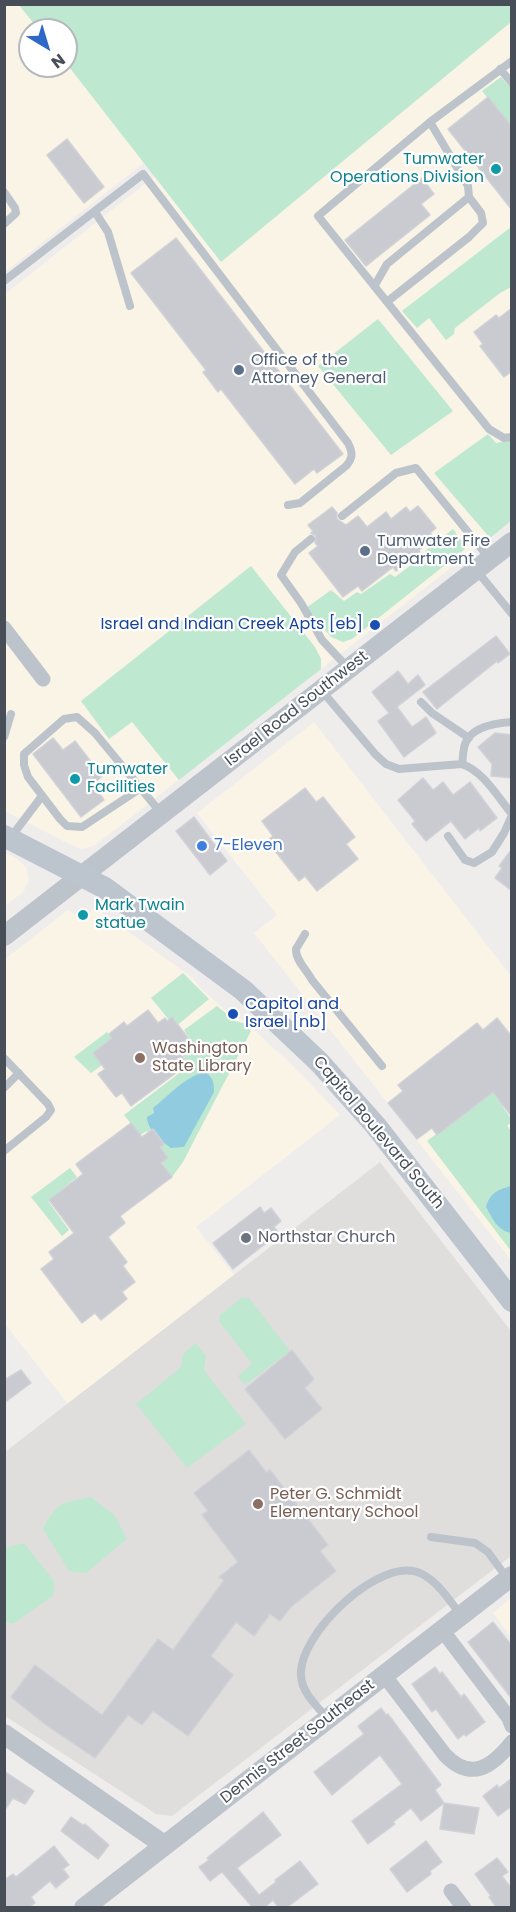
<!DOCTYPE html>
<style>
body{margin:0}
#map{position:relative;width:516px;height:1912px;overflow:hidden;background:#efecec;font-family:Poppins,sans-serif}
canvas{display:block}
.frame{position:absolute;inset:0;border:6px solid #474e57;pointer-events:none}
.north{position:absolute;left:18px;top:18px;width:60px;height:60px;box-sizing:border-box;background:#fff;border:2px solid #b5b8bc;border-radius:50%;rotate:142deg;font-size:16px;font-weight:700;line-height:24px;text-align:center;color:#474e57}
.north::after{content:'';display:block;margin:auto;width:21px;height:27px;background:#2d68c8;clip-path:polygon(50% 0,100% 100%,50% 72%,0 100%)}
</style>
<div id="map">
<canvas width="516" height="1912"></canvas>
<div class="frame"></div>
<div class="north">N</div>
</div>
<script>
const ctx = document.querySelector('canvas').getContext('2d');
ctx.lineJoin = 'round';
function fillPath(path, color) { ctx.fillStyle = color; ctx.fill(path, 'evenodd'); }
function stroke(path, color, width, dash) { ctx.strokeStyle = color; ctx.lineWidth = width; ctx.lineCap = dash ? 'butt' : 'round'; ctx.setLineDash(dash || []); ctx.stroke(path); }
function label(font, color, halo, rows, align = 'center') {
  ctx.font = font + ' Poppins,sans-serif'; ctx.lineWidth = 4.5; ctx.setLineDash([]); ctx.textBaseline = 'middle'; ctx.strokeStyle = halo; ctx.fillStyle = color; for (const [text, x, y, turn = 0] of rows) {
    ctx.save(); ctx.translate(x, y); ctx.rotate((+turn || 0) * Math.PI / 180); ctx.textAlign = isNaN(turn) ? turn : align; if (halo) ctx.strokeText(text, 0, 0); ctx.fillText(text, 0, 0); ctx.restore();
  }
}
fillPath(new Path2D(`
 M5,5H19L39,30H30V66H66V63L145,162L5,272Z
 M511,22V521L94,846L82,849L71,845L5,811V294L155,176L221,262Z
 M314,722L511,976V1260L254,933L277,915L197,813Z
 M5,853L18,859L27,869L29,881L23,892L5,906Z
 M94,907L193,978L203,991L235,1018L242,1019L292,1065L340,1115L196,1227L234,1275L68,1404L5,1324V959L68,910L80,918L87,917Z
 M511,1598V1637L493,1613Z`), '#f9f4e6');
fillPath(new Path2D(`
 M380,1162L511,1331V1556L172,1816L156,1814L5,1716V1452Z`), '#e0dedd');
fillPath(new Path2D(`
 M511,4V22L221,262L66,63V30H39L19,5Z
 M501,77L508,85L511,83V127L482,91Z
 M511,227V287L500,293L455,328L454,334L446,340L429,318L417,328L402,311Z
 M378,319L453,411L391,455L318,366Z
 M488,434L496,443L511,440V521L490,538L434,473Z
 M453,529L463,543L465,549L352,639L343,642L331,637L306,608L331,590L344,601L357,592L361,594L390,574L395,577L425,555V551Z
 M251,566L315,647L321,659V669L179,780L132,722L109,739L81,701Z
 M183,973L209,999L175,1027L151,998Z
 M217,1006L235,1021L243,1023L251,1031L183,1162L172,1177L162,1163L168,1158L147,1131L140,1135L124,1115L190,1065L180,1052L185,1047L182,1043L189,1038L184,1030Z
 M107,1032L112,1038L93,1053L102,1065L91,1073L74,1057Z
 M511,1077V1101L503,1107L511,1119V1122L507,1126L512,1132L511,1251L427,1141Z
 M70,1168L77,1177L48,1201L69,1230L62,1236L31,1197Z
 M241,1298H249L290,1351L245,1385L238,1376L252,1364L219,1321L220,1315Z
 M196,1343L206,1356L204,1370L246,1424L187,1468L136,1404L181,1367L183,1354Z
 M91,1497L115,1516L127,1539L86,1573L69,1571L43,1529C57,1501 62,1503 91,1497Z
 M24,1543L54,1581V1595L13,1624L5,1621V1548Z`), '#bfe8d1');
fillPath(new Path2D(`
 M205,1072C213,1077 214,1083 214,1092L184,1147L171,1148C162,1141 147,1130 147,1117L154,1113L153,1108C168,1096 186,1076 205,1072Z
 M511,1186H512L511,1233C497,1230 493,1219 486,1207C490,1193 497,1190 511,1186Z`), '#90cbe0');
const building = new Path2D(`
 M488,97L512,127V210L448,129Z
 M67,139L104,187L84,203L47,155Z
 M422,178L434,194L421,204L430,215L366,266L345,240Z
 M176,238L343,454L317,473L314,469L295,484L221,389L218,392L203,372L206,370L131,273Z
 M512,308V371L504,377L480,346L483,344L474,332L496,315L499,318Z
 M418,506L436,528L430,533L434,538L419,550L420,552L396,571L393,567L362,591L358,586L343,597L309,553L318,546L315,543L316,536L311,533L313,531L308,525L332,507L337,513V519L346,525L358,516L367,527L386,512L391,519L406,507L410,512Z
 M496,636L510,654L498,663L497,661L437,709L423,692Z
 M398,671L408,684L418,675L425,685L397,707L412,727L426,717L436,733L404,757L378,721L389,713L372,692Z
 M495,733L512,735V778L491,776L492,764L478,747Z
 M53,738L63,750L75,741L102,776L97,781L102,787L97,790L104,800L81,817L33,754Z
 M423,778L433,790L443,782L453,795L470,782L497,818L480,831L479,828L465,839L451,821L426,841L412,824L415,821L398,800Z
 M305,788L316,802L323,797L355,837L346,844L358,859L317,891L305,876L299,881L267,841L273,836L262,821Z
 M194,817L227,861L210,875L176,831Z
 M512,849V891L495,878L502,868L499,866Z
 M148,1010L158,1023L165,1018L167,1021L172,1017L188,1038L182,1043L184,1046L178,1051L188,1064L131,1106L122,1093L116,1097L98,1074L105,1069L93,1053L112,1038L109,1034L124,1022L127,1026Z
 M497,1018L512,1037V1117L493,1092L437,1135L432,1128L417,1139L388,1103L403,1091L398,1085L477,1023L483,1030Z
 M131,1123L142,1137L153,1129L164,1144L160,1147L168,1158L161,1163L172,1177L120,1216L125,1223L108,1237L127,1262L123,1266L135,1282L122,1292L127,1299L101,1320L95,1313L82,1323L41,1269L54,1259L49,1252L74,1233L49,1200L83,1174L76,1164Z
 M260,1207L264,1213L271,1208L281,1221L274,1227L279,1233L233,1269L213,1243Z
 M292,1350L314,1379L305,1388L322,1409L285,1439L245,1389Z
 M21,1370L31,1383L4,1403V1380Z
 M249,1450L266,1472L270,1470L328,1545L320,1551L336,1571L291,1607L280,1621L270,1614L254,1636L236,1622L211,1656L233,1675L188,1736L153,1711L142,1725L128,1715L95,1758L46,1725L11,1697L35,1665L102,1715L158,1639L173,1650L224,1580L219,1577L238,1562L202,1515L208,1511L194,1493Z
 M493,1622L512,1646V1699L468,1642Z
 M435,1667L440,1674L442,1672L461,1697L464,1694L485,1722L466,1736L464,1734L458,1739L436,1709L432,1712L412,1684Z
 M381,1708L386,1715L388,1714L441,1785L435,1790L444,1803L421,1821L411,1808L393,1822L395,1824L368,1844L352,1821L402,1784L380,1755L332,1795L314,1772L364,1734L358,1726Z
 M4,1771L34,1791L25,1804L13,1798L4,1811Z
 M512,1778V1806L498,1816L483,1796L497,1785L499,1788Z
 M444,1803L479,1808L474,1834L440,1829Z
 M263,1812L281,1835L237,1868L259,1895L276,1882L275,1880L300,1861L318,1884L286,1908H279L273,1900L264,1908H253L222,1872L210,1881L199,1867L209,1860L207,1858Z
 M71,1817L83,1825L85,1824L109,1845L98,1859L61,1831Z
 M426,1841L442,1862L430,1871L431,1874L407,1892L390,1869Z
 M54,1846L69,1865L63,1869L69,1877L56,1888L50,1881L31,1897L35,1903L28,1908H4V1880L13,1874L16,1877Z
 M497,1858L508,1872L502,1876L512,1889V1908H497L489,1897L491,1896L475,1874Z`);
fillPath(building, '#cacbd1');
stroke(building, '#d1d2d7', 1.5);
stroke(new Path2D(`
 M512,61L430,122L318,216L489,429L504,438L512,437
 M500,69L512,83
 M4,192L15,208L16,213L4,224
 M95,212L108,232L130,306
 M4,281L143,174L348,443C353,453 353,458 346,466L300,503L288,505
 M375,285L387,264L469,197
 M388,301L469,237L483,223L481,213L469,197L468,186L430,122
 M342,516L396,473L416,468L489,558
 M311,539L295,552L281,575L301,603L322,640L349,669
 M477,571L512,614
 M322,691L376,755L386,764L399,769L462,764C484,772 497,796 512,814
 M421,702L432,713L469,738
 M4,737L11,714
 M462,764C463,758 463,750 465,744C471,727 496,723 512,722
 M141,788L82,827L67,826L60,819L28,777L24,765V754L64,719L77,717L95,733L161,813
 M448,836L465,860L474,863L492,852L504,833L512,815
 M11,837L42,796
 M305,934L296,949C295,960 307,970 312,980L382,1066
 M4,1058L48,1104L51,1110L46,1117L4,1151
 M4,1088L19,1073
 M431,1537L475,1543L488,1552L507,1578
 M327,1718C317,1706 302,1693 301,1676C297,1635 382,1553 422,1574C438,1582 450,1601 460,1614`), '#bcc3ca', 8);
stroke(new Path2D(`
 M4,628L43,679
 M442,1630L509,1718L512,1726
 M384,1675L445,1755C471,1782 492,1767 512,1742
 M451,1891L464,1908`), '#bcc3ca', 15);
stroke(new Path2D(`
 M4,936L512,542
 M4,1734L164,1845
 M84,1908L512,1576`), '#bcc3ca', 20);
stroke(new Path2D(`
 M4,836L105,888L243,990L320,1063L376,1126L512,1301`), '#bcc4ce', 22);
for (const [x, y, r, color] of [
 [496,169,6,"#0f9aa8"],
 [239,370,6,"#5c6f8a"],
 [365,551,6,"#5c6f8a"],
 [375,625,6,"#1a4fb4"],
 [75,779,6,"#0f9aa8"],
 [202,846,6,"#3f7fe0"],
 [83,915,6,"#0f9aa8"],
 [233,1014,6,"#1a4fb4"],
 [140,1058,6,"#8d6e63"],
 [246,1238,6,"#6b7280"],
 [258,1504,6,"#8d6e63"]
]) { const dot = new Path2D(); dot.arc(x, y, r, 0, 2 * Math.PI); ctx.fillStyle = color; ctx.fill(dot); stroke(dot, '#fff', 2); }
label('16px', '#0d838f', '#fff', [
 ["Tumwater",484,160,"right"],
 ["Operations Division",484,178,"right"],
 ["Tumwater",87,770],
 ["Facilities",87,788],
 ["Mark Twain",95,906],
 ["statue",95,924]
], 'left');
label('16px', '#4e5e75', '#fff', [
 ["Office of the",251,361],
 ["Attorney General",251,379],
 ["Tumwater Fire",377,542],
 ["Department",377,560]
], 'left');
label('16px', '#164399', '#fff', [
 ["Israel and Indian Creek Apts [eb]",363,625],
 ["Capitol and",245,1005,"left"],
 ["Israel [nb]",245,1023,"left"]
], 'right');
label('16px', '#474e57', '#fff', [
 ["Israel Road Southwest",297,709,-38],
 ["Capitol Boulevard South",378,1133,50],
 ["Dennis Street Southeast",298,1742,-38]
]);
label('16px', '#366cbe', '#fff', [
 ["7-Eleven",214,846]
], 'left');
label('16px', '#785e54', '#fff', [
 ["Washington",152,1049],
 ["State Library",152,1067],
 ["Peter G. Schmidt",270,1495],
 ["Elementary School",270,1513]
], 'left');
label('16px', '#5b616d', '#fff', [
 ["Northstar Church",258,1238]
], 'left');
</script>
